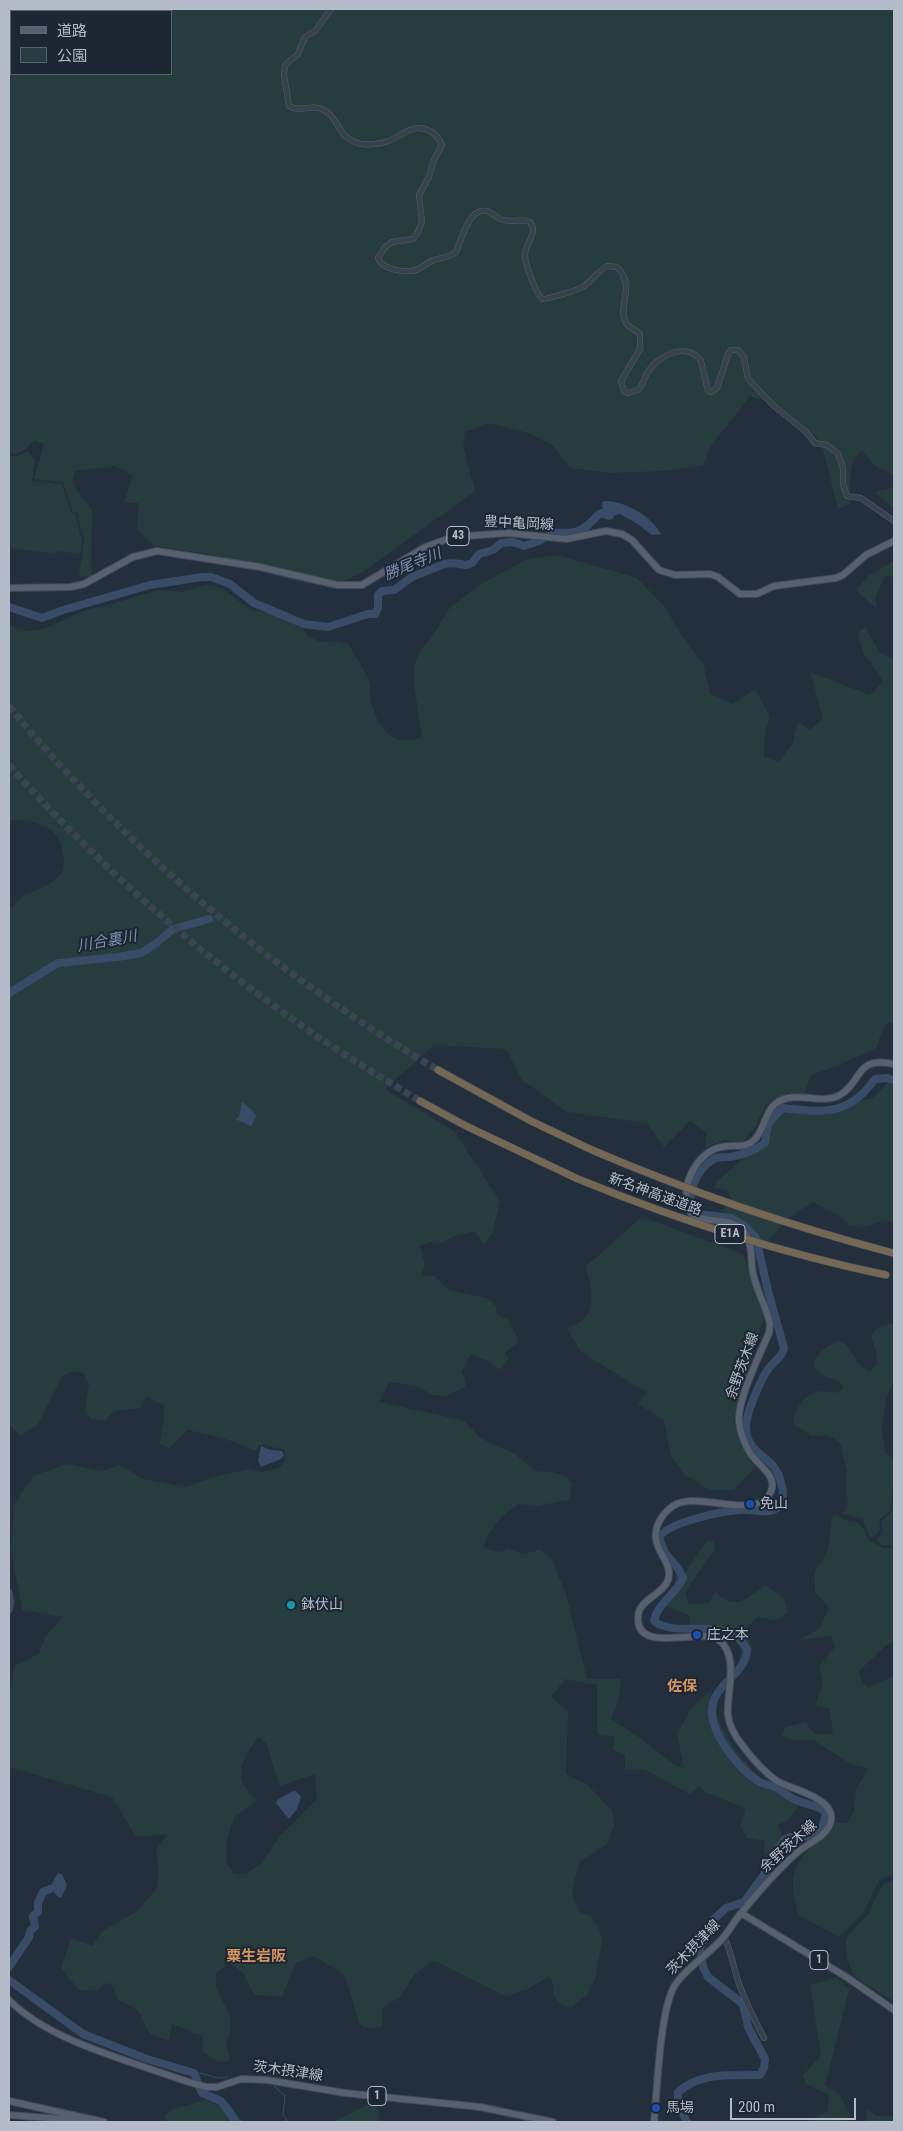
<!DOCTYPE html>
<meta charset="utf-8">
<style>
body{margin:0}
#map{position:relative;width:903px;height:2131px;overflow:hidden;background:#242f3e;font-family:"Roboto Condensed","Noto Sans JP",sans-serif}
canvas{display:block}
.frame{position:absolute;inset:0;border:10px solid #b4bcc9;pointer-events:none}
.legend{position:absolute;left:10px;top:10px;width:162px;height:65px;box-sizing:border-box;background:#1d2633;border:1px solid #59626f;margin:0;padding:6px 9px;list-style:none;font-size:15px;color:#b4bcc9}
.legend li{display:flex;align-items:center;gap:10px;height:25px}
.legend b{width:25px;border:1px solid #59626f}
.scale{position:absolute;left:730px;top:2098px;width:126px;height:22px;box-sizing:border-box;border:2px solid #b4bcc9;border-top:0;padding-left:6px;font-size:15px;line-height:18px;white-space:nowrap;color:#b4bcc9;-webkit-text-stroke:4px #1d2633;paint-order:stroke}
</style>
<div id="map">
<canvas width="903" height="2131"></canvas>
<div class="frame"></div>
<ul class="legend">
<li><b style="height:6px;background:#56606e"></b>道路</li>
<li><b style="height:14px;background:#263c3f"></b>公園</li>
</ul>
<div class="scale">200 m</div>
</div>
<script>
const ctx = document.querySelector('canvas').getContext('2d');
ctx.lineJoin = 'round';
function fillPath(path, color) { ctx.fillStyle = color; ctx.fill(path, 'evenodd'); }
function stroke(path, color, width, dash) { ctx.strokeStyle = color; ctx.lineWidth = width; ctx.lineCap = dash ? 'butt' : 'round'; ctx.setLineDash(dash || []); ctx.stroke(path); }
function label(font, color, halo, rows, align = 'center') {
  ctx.font = font + ' "Roboto Condensed","Noto Sans JP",sans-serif'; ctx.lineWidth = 4; ctx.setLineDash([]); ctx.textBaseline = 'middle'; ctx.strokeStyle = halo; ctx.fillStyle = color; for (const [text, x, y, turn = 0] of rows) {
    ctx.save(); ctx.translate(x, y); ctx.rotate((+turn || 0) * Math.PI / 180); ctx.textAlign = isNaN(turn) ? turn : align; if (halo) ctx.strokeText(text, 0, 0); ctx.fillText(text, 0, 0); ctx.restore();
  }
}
fillPath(new Path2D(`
 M9,9H894V475L875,466L862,451C846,461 851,487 850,504L838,509L821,441L779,406L750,396L711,446L703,465L662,471L612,473L570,468L553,446L529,433L488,423L465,432L463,445L475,491L363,572L341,582L309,584L279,577L209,554L155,546L137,530L139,503H124L133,475L115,466L75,471L72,483L92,510L91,577L79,576L85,536L81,534L78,513L73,512L63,482L34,479L44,444L34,440L26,449L16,454L9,453ZM11,11H171V74H11Z
 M28,451L35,461L32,481L62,484L71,512L76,515L80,535L82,537L81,554L55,551V554L11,548V545H9V456H17Z
 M894,487V509L875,492Z
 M558,555L637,578L666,608L678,630L704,666L710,694L733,704L755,689L770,717L765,731L764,757L779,762L792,744L798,722L810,730L823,718L810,672L870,695L883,681L863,652L858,633L865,627L880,653L894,659V1022L887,1023L881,1034L876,1048L842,1064L811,1075L803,1096L787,1093L766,1104L755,1127L743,1142L723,1140L705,1148L707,1133L690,1121L664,1147L647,1123L567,1112L522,1080L506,1049L434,1045L385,1089L454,1131L500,1201L492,1234L484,1244L475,1231L455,1236L440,1243L431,1242L420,1246L425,1265L421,1275L435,1276L448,1290L486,1298L496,1306L497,1315L509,1320L519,1342L505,1353L509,1358L500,1370L488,1361L471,1354L461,1372L465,1379V1387L445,1396L433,1395L416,1386L389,1382L380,1402L465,1421L480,1438L515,1454L535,1471L553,1472L565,1476L572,1483L569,1500L536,1506L518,1504C503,1515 487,1529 484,1548L500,1552L509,1548L522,1554L540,1550L551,1558L566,1594L587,1679H621L619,1700L611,1719L643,1740L669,1761L684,1769L677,1734L693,1706L710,1690C714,1703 717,1718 723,1730C741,1764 767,1785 798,1806L790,1819L778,1825L782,1835L770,1865L764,1851L765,1841L747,1838L740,1825L746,1809L705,1792L699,1787L689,1794L644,1769L625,1770V1755L613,1750L615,1736L597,1735V1685L565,1679L551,1697L568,1711L566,1774L587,1784L612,1811L614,1826L607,1844L580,1862C574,1884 567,1893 581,1913L591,1916L599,1929L602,1941L595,1980L587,1994L571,2008C554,2001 554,1999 552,1980L548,1977L526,1990L506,1996L434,1960L414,1975L400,1997L382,2008V2027L364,2028L359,2023L345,1975L314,1956L296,1963L282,1996L254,1995L244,1974L229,1962L216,1973V1988L230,2016V2032L226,2044L230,2060C219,2065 212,2058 203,2052L202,2036L172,2024L169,2041L150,2034L138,2010L118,2000L111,1983L102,1985L98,1991L79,1990L61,1968L71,1938L92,1946L104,1930L138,1911L157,1887L159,1867L156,1850L168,1834L136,1837L112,1797L9,1767V1700L15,1666L39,1654L45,1638L62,1617L22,1610L11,1548L15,1503L33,1476L67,1464L102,1471L119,1465L144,1479L185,1487L221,1475L249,1469L261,1472L279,1468L284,1462L285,1450C278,1447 270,1448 263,1444L260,1445L256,1451L223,1438L188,1430L169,1448L159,1444L164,1422V1406L147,1396L140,1408L114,1411L104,1421L91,1419L85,1410L89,1384L84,1374L77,1371L69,1372L62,1377L38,1424L20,1436L9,1423V909C14,905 18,900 24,896C36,889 51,886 60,875C65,868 64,860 63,852C58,823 33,821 9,820V625L17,629L28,631L43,629L86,610L105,606L158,590L183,592L207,585H213L226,591L245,606L255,611L271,613L292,622L302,628L308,636L320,642L335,641L348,644C353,653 366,672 368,678C370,686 370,694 371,701C378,729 392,749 422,737L414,685L415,664L420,651L435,632L449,609L476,587L525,560ZM258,1737L267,1744L279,1786L315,1774L317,1799L280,1836L261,1864L245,1874L234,1873L227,1863L226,1844L234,1817L257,1800C230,1778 242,1761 258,1737Z
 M894,561V577L886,575L875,597L877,609L856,590L868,576Z
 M889,1081L894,1084V1221L880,1222L863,1227L850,1226L839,1216L813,1202L788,1218L763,1247L760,1248C755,1223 740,1218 719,1211L725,1208L732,1199L726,1190L714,1188L716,1183L760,1142L770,1124L784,1111L847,1105L873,1098Z
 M642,1217L743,1254L764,1317L735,1412L734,1425L751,1461L755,1467L734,1490H710L685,1475L671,1456L664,1420L638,1404L646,1392L581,1352L567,1329C572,1326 580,1323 584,1319C597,1305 590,1282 586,1266Z
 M894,1324V1380L886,1399L882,1429L885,1452L894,1459C894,1477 893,1493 890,1511L879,1520L880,1530L874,1537L870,1538L862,1518L842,1514L847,1508L848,1501L846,1491L847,1470L841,1445L834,1438L826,1435L811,1436L793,1423C796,1408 805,1391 823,1391C829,1392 833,1393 839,1392L843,1388C839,1376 828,1380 820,1373C803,1359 829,1345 839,1341C854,1346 854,1367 870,1371L877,1364L876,1351L871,1337C877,1326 882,1325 894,1324Z
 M894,1494V1546L882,1545L877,1540L883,1529L881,1522L892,1511Z
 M836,1514L847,1521L856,1522L862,1527L869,1540L883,1548L891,1547L894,1549V1640C881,1648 871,1661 859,1671L861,1681L868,1688L894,1676V1874L879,1880L864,1912L839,1937L798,1915C796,1904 792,1890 793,1879C796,1855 821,1841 835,1823H846L854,1812L856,1789L868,1769L851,1764L813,1740L794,1741L782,1735L786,1727L806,1722L814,1734H833L830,1709L815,1705L823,1685L819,1667L835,1647L831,1636L799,1640L819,1629L829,1609L815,1591V1572L828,1550L832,1518Z
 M707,1540L713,1541L715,1549L685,1592L689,1604L709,1603L715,1592C736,1612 745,1599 765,1585L783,1597L788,1613L776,1620L758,1617L744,1629L753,1648L744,1667L736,1666C743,1655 741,1648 739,1636L713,1630L691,1629L689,1615L665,1605L663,1599L675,1583L677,1571L685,1573Z
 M894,1880V2002L853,1975L847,1958L846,1941L850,1933L868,1915L882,1885Z
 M836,1977L849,1989L825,2085L840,2095L850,2115L846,2122H807L828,2111L829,2095L806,2084L803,2075L821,2055L810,1985Z
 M207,2100L221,2107L230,2122H167L165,2116L172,2109Z
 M374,2102L380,2115L378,2122H333Z
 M868,2109L876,2116H894V2122H866Z`), '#263c3f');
fillPath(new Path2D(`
 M606,501C627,502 651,516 661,534L652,535L636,523L620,514L607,517L603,513L602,502Z
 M242,1102L252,1110L256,1116L251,1126L235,1119L239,1117Z
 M261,1446L270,1450L282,1451L284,1456L281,1459L261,1467L258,1461Z
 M296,1791L301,1797L297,1809L289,1819L276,1803L277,1800L291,1792Z
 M58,1873L62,1874L67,1885L61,1898L56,1895L50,1887Z`), '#394c67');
stroke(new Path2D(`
 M194,2073C208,2072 213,2081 228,2077
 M272,2084L285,2096L283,2115L288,2122
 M228,2104L242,2122`), '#394c67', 1);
stroke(new Path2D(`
 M9,607L42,618L63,610L150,585L202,577H211L230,584L254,603L304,624L328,627L368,614H375L378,608V595L382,591L394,590L412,577L444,564L453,563L466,565L472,563L479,554L493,550L501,543L513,542L524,546L539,541L552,533C567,532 576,536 589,524C594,520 596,516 601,513L610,516
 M9,993L58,963L118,957L141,953L154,945L173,929L209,919
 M9,1593L10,1603L9,1609
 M9,1967L29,1937L30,1931L35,1927L33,1916L38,1912V1903L43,1892L50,1889
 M9,1980L83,2034L147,2059L194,2073L202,2093L221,2101L236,2122
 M687,2122L678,2105V2092C701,2072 730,2075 760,2075L764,2068L765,2059L748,2027L743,2004L708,1977L703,1967L700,1948L712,1921L726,1908L744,1902L773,1862L779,1847L784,1840L790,1837H804L816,1832L823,1826L826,1813C820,1805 807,1805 798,1801C791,1798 785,1794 779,1789C773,1785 764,1785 758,1781C739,1769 712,1735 712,1712C712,1683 745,1676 747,1651C734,1613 677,1640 654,1621C657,1604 676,1594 683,1578L678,1568L665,1553L659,1538C665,1523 723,1511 739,1510C749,1509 759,1512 769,1511C774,1511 779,1507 781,1503C786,1494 780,1475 774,1467C763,1454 747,1450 746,1428C745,1416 761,1378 769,1368C774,1361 782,1358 784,1348L768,1291L756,1238L746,1227L731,1218L698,1214C681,1198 697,1169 714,1159C719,1157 725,1157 729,1157C745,1154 752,1152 765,1143L768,1124L782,1108C823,1112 848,1117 875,1079L887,1078L894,1080`), '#394c67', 8);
stroke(new Path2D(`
 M9,706C129,852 275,974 438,1070
 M9,765C98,865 196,952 305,1028C342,1054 381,1077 420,1101`), '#3a4453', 7, [7, 3.5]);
const minor = new Path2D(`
 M331,9L315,31L305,37L298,54L285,65L284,75L289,106C299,113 311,104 322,109C341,118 335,138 361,144C369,145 381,144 388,141C402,136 414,122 430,131C436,134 439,138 442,145L433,162L429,177L419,195L422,222L417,234L413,239L392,242L385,247L378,258C382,270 405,273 416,270C423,268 427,262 434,260C442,257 449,258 456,252C461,241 469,207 486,211C493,212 497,219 503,220C512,223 521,218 530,222C539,233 525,243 525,255C525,264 536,294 542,299C544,300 581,289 583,287C592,281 598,271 607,266L617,267C636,286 618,304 625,321C627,327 636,330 640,334V349L621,381L624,391L628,393L638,390C643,385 644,379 647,373C658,355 687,341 701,361L708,391L711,392L717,388L728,354L731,350H738L744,357L748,379L774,406L805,431L815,443L827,445L838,454L843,468V485L847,496L861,498L894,521
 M724,1937C730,1947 734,1969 738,1981C745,2001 754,2019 764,2038`);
const major = new Path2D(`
 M9,588L71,587L84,584L133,557L157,551L260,567L337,585H362L425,547L453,537L508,533L566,539L606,531L622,534L632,540L659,570L675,575L710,574L718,577L740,594H757L774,586L836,578L843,575L866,555L894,541
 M741,1913L848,1978L894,2010
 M9,2000C44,2035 101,2052 147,2068C166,2074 186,2082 206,2087H217L241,2079L267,2080L345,2093L480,2107L553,2122
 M9,2101L104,2122
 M9,2115L90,2121
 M654,2122C657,2092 660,2008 675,1985C687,1967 708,1955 722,1939C730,1930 735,1920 742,1912C760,1890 778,1869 799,1851C810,1842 828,1836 831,1821C835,1797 792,1790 777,1781C764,1772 751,1757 742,1745C735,1736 729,1726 728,1715C726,1695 740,1656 719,1640C702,1627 637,1655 638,1618C638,1599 662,1596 668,1580C675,1560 646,1548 659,1522C662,1516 667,1510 673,1506C695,1490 753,1520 769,1495C781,1477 758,1466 750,1453C745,1445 740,1432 739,1422C737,1400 760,1354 769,1333L770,1324C766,1305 754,1287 752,1267C751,1257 752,1246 747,1237C745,1233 741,1228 737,1226C722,1215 690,1228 687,1203C683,1177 701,1147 729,1146C739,1145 746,1148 754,1140C768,1127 763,1103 788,1098C805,1094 824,1104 840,1095C863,1082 854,1056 894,1064`);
const highway = new Path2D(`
 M438,1070L531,1121L592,1150
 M420,1101L466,1126L578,1179`);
stroke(minor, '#565f6c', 6);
stroke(major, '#414a57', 8);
stroke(highway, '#434c59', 8);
stroke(minor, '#38414e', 5);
stroke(major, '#56606e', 6);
stroke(highway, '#746855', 7);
const highwayBridge = new Path2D(`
 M592,1150C690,1192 790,1226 893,1253
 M578,1179C678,1220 780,1253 886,1275`);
stroke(highwayBridge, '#434c59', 8, []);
stroke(highwayBridge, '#746855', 7);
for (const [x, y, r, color] of [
 [750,1504,5,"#1a4fb4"],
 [291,1605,5,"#0f9aa8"],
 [697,1635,5,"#1a4fb4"],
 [656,2108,5,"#1a4fb4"]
]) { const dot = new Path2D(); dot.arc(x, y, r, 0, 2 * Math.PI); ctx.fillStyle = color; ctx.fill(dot); stroke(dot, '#1d2633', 2); }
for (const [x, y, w] of [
 [458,536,22],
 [730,1234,30],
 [819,1960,18],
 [377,2096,18]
]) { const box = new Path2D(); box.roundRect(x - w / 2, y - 9.5, w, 19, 4); ctx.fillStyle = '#1d2633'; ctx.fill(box); stroke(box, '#b4bcc9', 1); }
label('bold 12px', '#b4bcc9', null, [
 ["43",458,536],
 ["E1A",730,1234],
 ["1",819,1960],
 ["1",377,2096]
]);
label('14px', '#b4bcc9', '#1d2633', [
 ["豊中亀岡線",519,524,3],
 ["新名神高速道路",655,1195,20],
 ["余野茨木線",743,1366,-70],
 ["余野茨木線",789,1847,-42],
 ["茨木摂津線",694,1948,-46],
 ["茨木摂津線",288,2072,8]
]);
label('14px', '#b4bcc9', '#1d2633', [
 ["免山",760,1504],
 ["鉢伏山",301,1605],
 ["庄之本",707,1635],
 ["馬場",666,2108]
], 'left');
label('italic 15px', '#7c92b1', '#1d2633', [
 ["勝尾寺川",413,565,-22],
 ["川合裏川",107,942,-10]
]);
label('bold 15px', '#d59563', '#1d2633', [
 ["佐保",682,1687],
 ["粟生岩阪",256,1957]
]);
</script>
